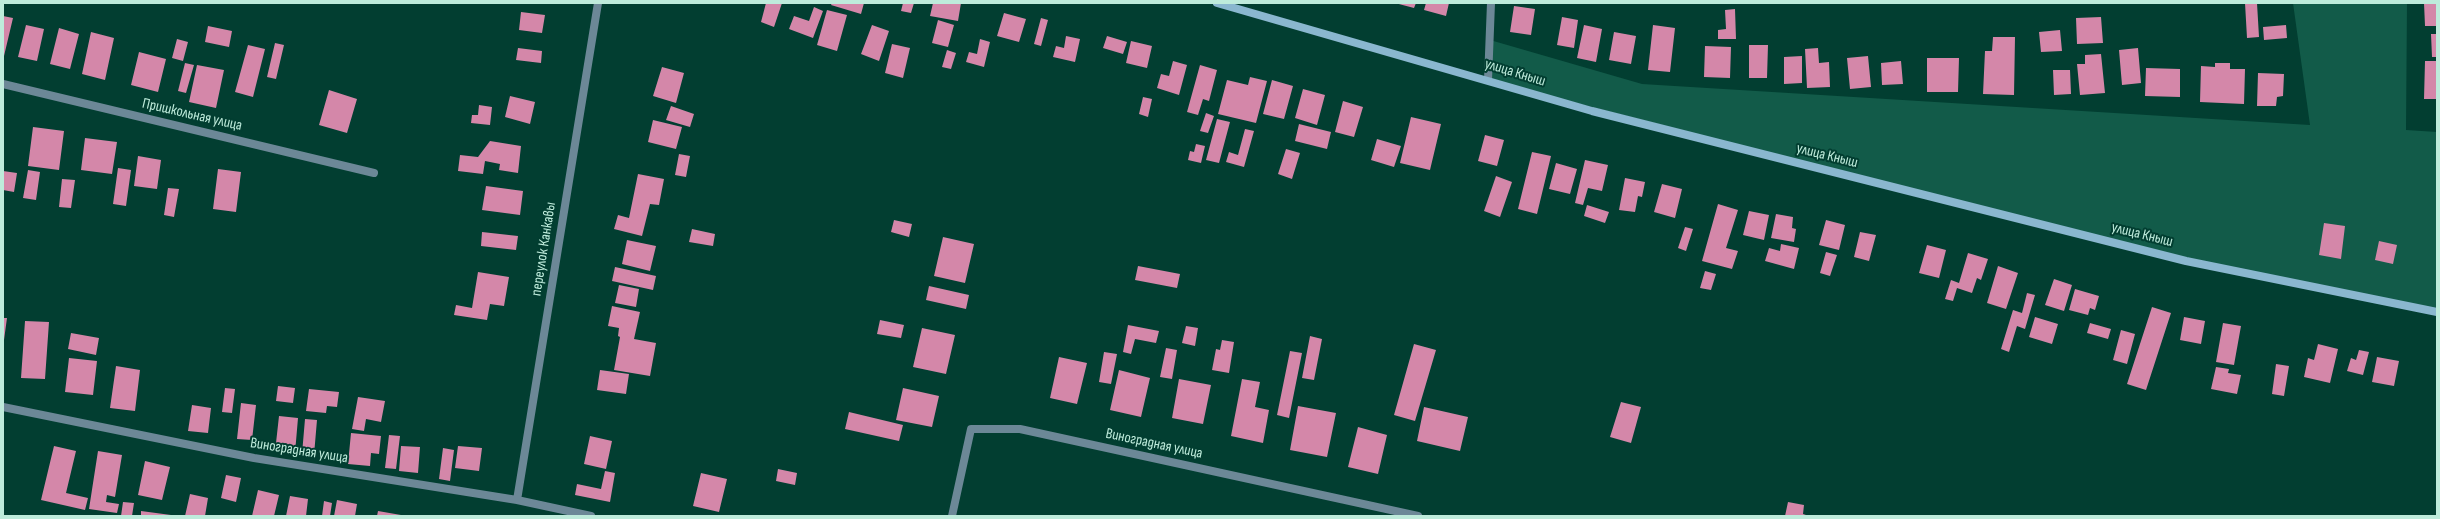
<!DOCTYPE html>
<meta charset="utf-8">
<style>
body{margin:0}
#map{position:relative;width:2440px;height:519px;overflow:hidden;background:#023e31;font-family:"Sofia Sans Condensed",sans-serif}
canvas{display:block}
.frame{position:absolute;inset:0;border:4px solid #beebdb;pointer-events:none}
</style>
<div id="map">
<canvas width="2440" height="519"></canvas>
<div class="frame"></div>
</div>
<script>
const ctx = document.querySelector('canvas').getContext('2d');
ctx.lineJoin = 'round';
function fillPath(path, color) { ctx.fillStyle = color; ctx.fill(path, 'evenodd'); }
function stroke(path, color, width, dash) { ctx.strokeStyle = color; ctx.lineWidth = width; ctx.lineCap = dash ? 'butt' : 'round'; ctx.setLineDash(dash || []); ctx.stroke(path); }
function label(font, color, halo, rows, align = 'center') {
  ctx.font = font + ' "Sofia Sans Condensed",sans-serif'; ctx.lineWidth = 4; ctx.setLineDash([]); ctx.textBaseline = 'middle'; ctx.strokeStyle = halo; ctx.fillStyle = color; for (const [text, x, y, turn = 0] of rows) {
    ctx.save(); ctx.translate(x, y); ctx.rotate((+turn || 0) * Math.PI / 180); ctx.textAlign = isNaN(turn) ? turn : align; if (halo) ctx.strokeText(text, 0, 0); ctx.fillText(text, 0, 0); ctx.restore();
  }
}
fillPath(new Path2D(`
 M2293,3H2407L2406,130L2437,132V312L2186,261L1488,80L1490,40L1642,84L2310,125Z`), '#125b49');
fillPath(new Path2D(`
 M766,3H782L774,27L761,22Z
 M832,3H864L861,14L831,5Z
 M903,3H914L911,13L901,11Z
 M933,3H961L958,21L930,16Z
 M1395,3H1416L1414,8Z
 M1426,3H1449L1446,16L1424,10Z
 M2245,3H2257L2259,37L2247,38Z
 M2424,3H2437V26H2425Z
 M1514,6L1535,9L1531,35L1510,32Z
 M814,7L823,11L813,38L789,29L794,16L809,21Z
 M1735,9L1736,39H1718V30L1726,29L1725,10Z
 M827,10L847,15L837,51L817,45Z
 M521,12L545,15L542,33L519,30Z
 M1004,13L1026,19L1019,42L997,36Z
 M3,16L13,18L4,56H3Z
 M1562,17L1578,20L1574,48L1557,45Z
 M2101,17L2103,43L2077,44L2076,18Z
 M1041,18L1048,20L1041,46L1034,44Z
 M938,20L954,25L948,47L932,43Z
 M26,25L44,29L37,61L18,57Z
 M872,25L889,31L879,61L861,54Z
 M1584,25L1602,29L1596,62L1577,58Z
 M1653,25L1675,28L1670,72L1648,70Z
 M2286,25L2287,38L2264,40L2263,27Z
 M208,26L232,31L229,47L205,42Z
 M59,28L79,34L70,69L50,64Z
 M2060,30L2062,51L2041,52L2039,32Z
 M91,32L114,38L105,80L82,74Z
 M1614,32L1636,36L1631,64L1609,60Z
 M2431,34H2437V57H2432Z
 M1066,36L1080,39L1075,62L1053,57L1056,46L1064,48Z
 M1107,36L1127,42L1123,54L1103,48Z
 M1993,37H2015L2014,95L1983,94L1985,51H1992Z
 M177,39L188,42L183,61L172,58Z
 M980,39L990,42L984,67L966,62L969,52L977,54Z
 M1131,41L1152,46L1147,68L1126,63Z
 M275,43L284,45L276,79L267,77Z
 M892,44L910,48L903,78L885,73Z
 M248,45L265,49L253,97L235,92Z
 M1749,45H1768L1767,78H1749Z
 M1705,46L1731,47L1730,78L1704,77Z
 M518,48L542,51L541,63L516,60Z
 M1818,48L1819,63L1829,62L1830,87L1807,88L1805,49Z
 M2138,48L2141,83L2122,85L2119,50Z
 M947,50L956,53L951,69L942,67Z
 M139,52L166,59L158,92L131,85Z
 M2101,54L2105,93L2080,95L2077,64H2085V55Z
 M1802,56V83L1784,84V57Z
 M1868,56L1871,87L1850,89L1847,58Z
 M1927,58H1959L1958,92H1927Z
 M1173,61L1187,65L1179,95L1157,88L1161,74L1169,76Z
 M1901,61L1903,84L1882,85L1881,63Z
 M2425,61H2437V99H2424Z
 M185,63L194,65L186,93L178,91Z
 M2215,63H2230V69H2245L2244,104L2200,102L2201,66L2215,67Z
 M197,65L224,70L216,108L189,102Z
 M1200,65L1217,70L1209,101L1203,99L1198,115L1187,112Z
 M662,67L684,73L676,103L653,96Z
 M2146,68L2180,69V97L2145,96Z
 M2053,70H2070L2071,94L2054,95Z
 M2258,73L2284,74L2283,96L2277,97L2276,106H2257Z
 M1250,77L1267,81L1256,123L1218,114L1227,80L1248,85Z
 M1272,80L1293,86L1284,119L1263,114Z
 M1303,89L1325,95L1317,125L1295,118Z
 M329,90L357,99L347,133L319,125Z
 M510,96L535,102L530,124L505,117Z
 M1143,97L1152,99L1148,117L1139,114Z
 M1343,101L1363,107L1354,137L1335,132Z
 M479,105L492,107L490,125L471,123L472,115H478Z
 M671,106L694,114L690,127L666,120Z
 M1206,113L1214,116L1208,133L1200,131Z
 M1411,117L1441,124L1430,170L1400,163Z
 M1217,119L1230,122L1219,163L1206,160Z
 M653,120L682,127L676,149L648,142Z
 M1299,124L1331,132L1327,149L1295,141Z
 M33,127L64,131L59,170L28,166Z
 M1245,129L1254,131L1244,167L1226,162L1229,152L1238,155Z
 M1485,135L1504,140L1497,166L1478,161Z
 M85,138L117,142L112,174L81,170Z
 M1377,139L1401,146L1394,167L1371,160Z
 M490,141L521,146L518,173L499,170L500,164L485,161L483,174L458,171L460,155L478,157Z
 M1196,144L1205,146L1201,163L1188,160L1190,151L1194,152Z
 M1286,149L1300,153L1292,179L1278,174Z
 M1532,152L1551,156L1537,214L1518,209Z
 M679,154L690,156L686,177L675,175Z
 M138,156L161,160L157,189L134,186Z
 M1585,160L1608,165L1602,191L1588,188L1583,205L1575,203Z
 M1556,163L1577,169L1570,194L1549,189Z
 M118,168L131,170L126,206L113,204Z
 M218,169L241,172L236,212L213,209Z
 M28,170L40,172L36,200L23,198Z
 M3,171L17,173L14,192L3,190Z
 M638,174L664,179L659,205L650,204L642,236L614,229L618,215L629,218Z
 M1496,176L1512,182L1500,217L1484,211Z
 M1625,178L1645,182L1642,197L1638,196L1635,212L1619,210Z
 M62,179L75,180L71,208L59,207Z
 M1662,184L1682,189L1675,218L1654,212Z
 M486,186L523,191L520,215L482,210Z
 M168,188L179,189L174,217L164,215Z
 M1718,204L1738,210L1726,248L1738,251L1732,269L1702,261Z
 M1587,205L1609,212L1605,223L1584,216Z
 M1749,211L1769,215L1764,240L1743,235Z
 M1776,214L1793,217L1792,228L1796,229L1794,242L1771,238Z
 M894,220L912,224L909,237L891,232Z
 M1826,220L1845,225L1839,250L1819,245Z
 M2324,223L2345,226L2341,259L2319,255Z
 M1685,227L1693,229L1686,251L1678,248Z
 M692,229L715,234L713,246L689,242Z
 M482,232L518,236L516,250L481,246Z
 M1860,232L1876,235L1869,261L1854,257Z
 M943,237L974,244L965,283L934,276Z
 M627,240L656,246L650,271L622,264Z
 M2379,241L2397,245L2393,264L2375,260Z
 M1781,244L1799,248L1794,269L1765,261L1769,248L1780,251Z
 M1927,245L1946,250L1939,278L1919,273Z
 M1826,252L1837,255L1830,276L1820,273Z
 M1968,253L1988,259L1981,280L1977,278L1972,293L1957,288L1953,301L1945,299L1951,280L1959,283Z
 M1138,266L1180,274L1177,288L1135,280Z
 M1998,266L2018,273L2006,309L1987,303Z
 M615,267L656,276L653,290L612,281Z
 M1705,271L1716,274L1711,290L1700,288Z
 M478,272L509,277L504,306L490,304L487,320L454,315L456,305L472,308Z
 M2054,279L2072,285L2064,311L2045,305Z
 M619,285L639,289L636,307L615,303Z
 M929,286L969,295L966,309L926,300Z
 M2075,289L2099,296L2095,310L2090,308L2088,315L2069,310Z
 M2027,293L2035,295L2025,329L2017,326L2009,352L2001,349L2013,310L2022,313Z
 M612,306L640,312L634,339L656,343L650,376L614,370L620,337L618,336L619,328L608,326Z
 M2152,307L2171,313L2146,390L2127,384Z
 M2035,317L2058,324L2052,344L2029,337Z
 M2184,317L2205,321L2201,344L2180,340Z
 M3,318H7L4,340H3Z
 M880,320L904,325L901,338L877,334Z
 M25,321L49,322L45,379L21,378Z
 M2090,323L2111,329L2108,339L2087,333Z
 M2223,323L2241,326L2234,365L2216,362Z
 M1128,325L1159,331L1156,343L1135,339L1131,354L1123,352Z
 M1186,326L1198,328L1195,346L1182,343Z
 M922,328L955,335L946,374L913,367Z
 M2121,330L2135,334L2127,364L2113,360Z
 M71,333L99,338L96,355L68,349Z
 M1310,336L1322,339L1314,380L1302,378Z
 M1222,340L1234,342L1229,373L1212,370L1216,349L1220,350Z
 M1414,344L1436,350L1415,421L1394,415Z
 M2318,344L2338,349L2330,383L2304,377L2308,358L2314,360Z
 M1166,348L1177,350L1172,379L1160,377Z
 M2359,350L2369,352L2363,375L2347,371L2351,358L2356,360Z
 M1290,351L1302,353L1289,418L1277,415Z
 M1104,352L1117,354L1111,384L1099,382Z
 M1059,357L1087,363L1077,404L1050,398Z
 M2377,357L2399,361L2394,386L2372,382Z
 M69,358L97,361L93,395L65,392Z
 M2276,364L2289,366L2284,396L2272,394Z
 M116,366L140,370L135,411L110,408Z
 M2216,367L2229,369L2228,373L2241,375L2237,394L2211,389Z
 M600,370L629,374L626,394L597,390Z
 M1119,370L1150,378L1141,417L1110,410Z
 M1179,379L1211,385L1203,424L1172,418Z
 M1242,379L1260,382L1255,407L1269,410L1263,443L1231,436Z
 M278,386L295,388L293,403L276,401Z
 M225,388L235,389L232,413L222,412Z
 M903,388L939,396L932,427L896,420Z
 M309,389L339,392L337,407L327,406L326,413L306,411Z
 M358,397L385,401L381,422L366,419L364,431L352,429Z
 M1621,402L1641,407L1631,443L1610,437Z
 M241,403L256,405L252,440L237,439Z
 M192,405L211,408L208,433L188,431Z
 M1298,406L1336,413L1327,457L1290,450Z
 M1424,407L1468,417L1460,451L1417,441Z
 M849,412L903,425L899,441L845,429Z
 M279,416L298,418L295,453L275,452Z
 M305,419L317,420L314,455L302,454Z
 M1358,427L1387,435L1378,474L1348,467Z
 M351,433L381,436L379,454L371,453L370,466L348,464Z
 M389,435L400,436L396,469L385,468Z
 M590,436L612,441L606,469L584,464Z
 M54,446L76,451L66,493L88,498L85,510L41,500Z
 M401,446L420,447L418,473L399,471Z
 M458,446L482,448L479,471L455,468Z
 M443,448L454,450L450,481L439,479Z
 M98,451L122,455L115,497L107,495L106,502L119,504L117,513L89,509Z
 M145,461L170,467L162,500L138,495Z
 M778,469L797,473L795,485L776,481Z
 M605,471L615,473L610,502L575,495L577,484L601,489Z
 M701,473L727,479L719,512L693,506Z
 M226,475L241,478L236,502L221,498Z
 M258,490L279,495L274,516H252Z
 M190,494L208,498L205,516H185Z
 M290,496L308,499L306,516H286Z
 M337,500L357,504L355,516H334Z
 M324,501L332,503L330,516H322Z
 M123,502L134,503L132,516H121Z
 M1788,502L1804,505L1803,514L1809,516H1785Z
 M141,511L171,515V516H141Z
 M378,511L401,515V516H377Z`), '#d487a9');
stroke(new Path2D(`
 M1488,80L1491,3
 M3,84L374,173
 M3,407L254,458L517,500L591,516
 M517,500L598,3
 M952,516L971,429H1020L1418,516`), '#6c8897', 8);
stroke(new Path2D(`
 M1217,3L1592,111L2186,261L2437,312`), '#8ab7cf', 8);
label('15px', '#beebdb', '#023e31', [
 ["улица Кныш",1515,73,17],
 ["Пришкольная улица",192,115,13],
 ["улица Кныш",1827,156,14],
 ["улица Кныш",2142,235,14],
 ["переулок Канкавы",544,249,-81],
 ["Виноградная улица",1154,444,12],
 ["Виноградная улица",299,451,9]
]);
</script>
